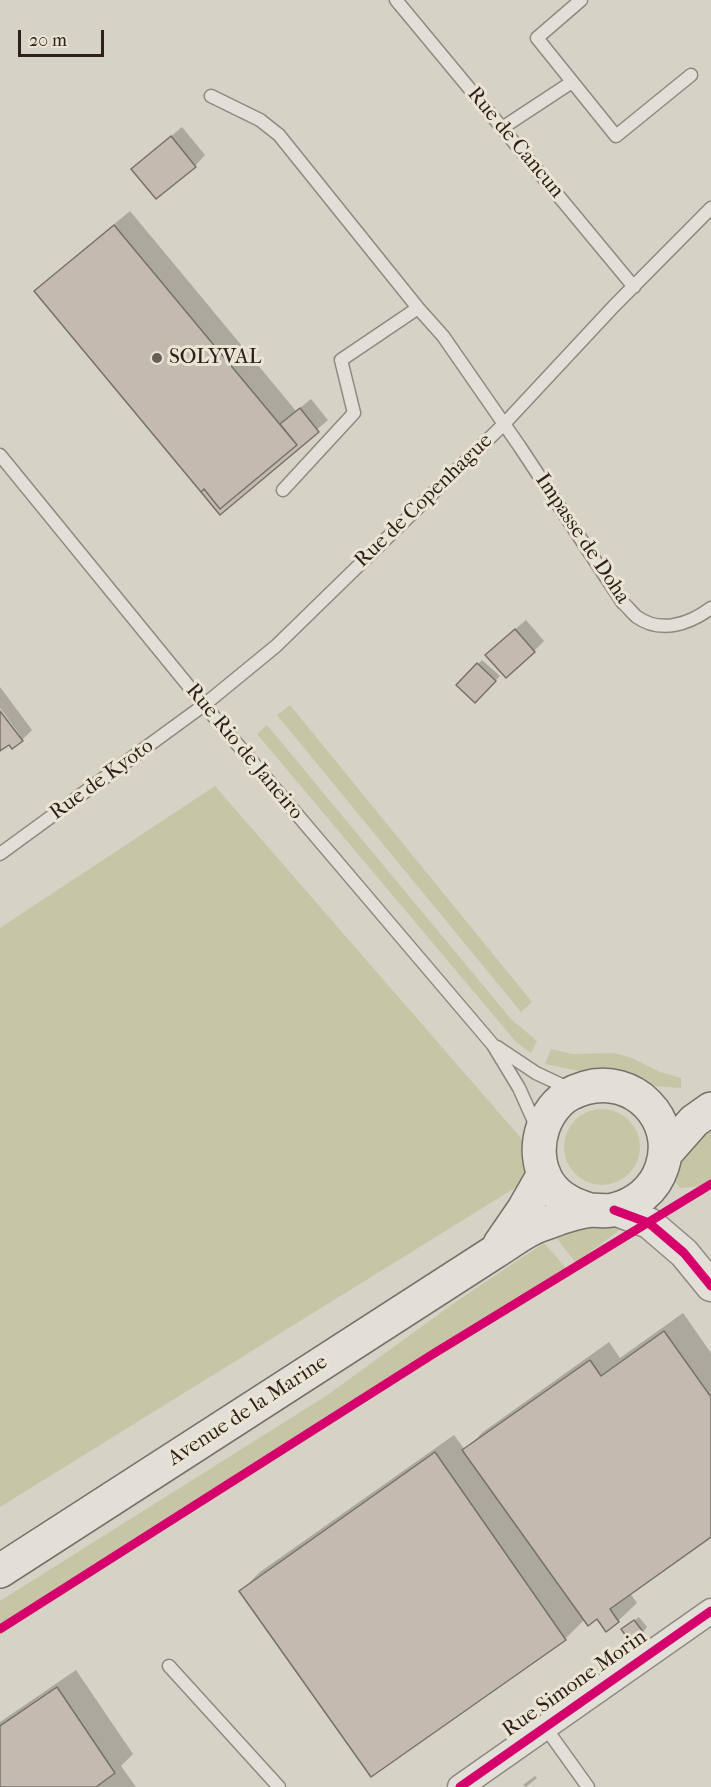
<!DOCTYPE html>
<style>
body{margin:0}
#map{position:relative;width:711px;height:1787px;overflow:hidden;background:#d6d2c5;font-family:"IM FELL French Canon",serif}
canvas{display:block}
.scale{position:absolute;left:18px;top:30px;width:86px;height:27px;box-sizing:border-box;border:3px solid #2f2019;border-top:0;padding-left:8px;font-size:18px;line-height:21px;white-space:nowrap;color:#2f2019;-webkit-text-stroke:4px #eae4d4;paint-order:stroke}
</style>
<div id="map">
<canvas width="711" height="1787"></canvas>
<div class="scale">20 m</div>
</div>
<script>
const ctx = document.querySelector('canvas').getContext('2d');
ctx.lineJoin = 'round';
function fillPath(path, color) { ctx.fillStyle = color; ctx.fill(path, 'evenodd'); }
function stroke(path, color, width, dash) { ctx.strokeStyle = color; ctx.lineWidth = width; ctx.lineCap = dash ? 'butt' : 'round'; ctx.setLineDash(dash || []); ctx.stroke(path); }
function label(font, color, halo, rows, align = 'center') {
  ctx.font = font + ' "IM FELL French Canon",serif'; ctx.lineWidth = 6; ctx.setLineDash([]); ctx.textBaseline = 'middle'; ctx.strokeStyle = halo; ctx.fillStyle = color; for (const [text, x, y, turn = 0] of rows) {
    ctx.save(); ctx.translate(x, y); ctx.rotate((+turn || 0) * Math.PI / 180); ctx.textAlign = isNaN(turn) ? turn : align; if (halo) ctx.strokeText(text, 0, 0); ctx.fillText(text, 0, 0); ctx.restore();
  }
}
fillPath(new Path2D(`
 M290,705L532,1002L521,1012L277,715Z
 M267,725L511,1019L537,1041L531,1053L516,1042L257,734Z
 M215,786L547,1168L0,1507V928Z
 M551,1049L572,1054L614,1053L632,1058L660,1072L681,1078V1088L651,1086L600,1072L579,1071L545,1064Z
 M564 1147a38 38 0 1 1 76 0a38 38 0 1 1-76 0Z
 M711,1131V1181L703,1186L680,1188L675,1181C679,1160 693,1141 711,1131Z
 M616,1225L622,1228L576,1263L554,1235L569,1227Z
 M544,1243L566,1268L336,1411L0,1624V1601L326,1396L457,1301Z`), '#c6c6a6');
fillPath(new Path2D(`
 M182,127L205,155L195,166L133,169Z
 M130,211L296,411L311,399L328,420L220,513L36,291L51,277Z
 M526,620L544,641L534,651L498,644Z
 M482,660L500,676L475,701L458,685Z
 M0,687L32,730L22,740L9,743L0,750V713L18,738L20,735L0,708Z
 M683,1313L711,1353V1535L630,1593L637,1603L618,1621L597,1617L585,1619L565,1639L371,1775L241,1591L260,1572L454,1435L465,1450L483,1432L609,1342L620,1358Z
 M639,1617L647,1627L643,1632L628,1625Z
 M76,1670L133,1754L121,1766L136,1787H0V1722Z
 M535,1776L537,1778L532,1782L526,1787L523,1785Z`), '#0003');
const building = new Path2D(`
 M171,136L196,167L156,199L131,169Z
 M114,225L297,445L220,509L204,489L201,492L34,291Z
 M300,408L319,432L220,515L201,492L204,489L220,509L297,445L280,424Z
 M515,629L535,652L506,678L485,655Z
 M477,663L496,681L475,703L456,685Z
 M0,711L23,741L12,749L9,745L0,751Z
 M664,1331L711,1397V1537L610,1609L619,1622L606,1632L597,1619L588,1626L462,1450L590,1360L601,1376Z
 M435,1452L566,1640L371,1777L239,1591Z
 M634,1620L644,1633L630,1642L621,1629Z
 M57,1687L115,1773L96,1787H0V1726Z`);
fillPath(building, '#c5baaf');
stroke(building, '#76726a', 1.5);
const service = new Path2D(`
 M396,0L634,287
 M581,0L537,38L616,136L691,75
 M211,96L260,120L279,135L418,308
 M502,128L572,82
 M0,455L204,705L493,1045L519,1088L537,1128
 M283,490L354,413L341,360L418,308L443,336L520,447L623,603C628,607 632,613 637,617C661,634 689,624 711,608
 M0,854L204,705L276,646L504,424L614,306L711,208
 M497,1047L536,1073L570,1089
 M169,1666L279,1787
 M545,1727L588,1787`);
const minor = new Path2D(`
 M460,1787L711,1611`);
const tertiary = new Path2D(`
 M614,1210L649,1223L684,1253L711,1286`);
const secondary = new Path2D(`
 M665,1154L694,1121L711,1109
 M500,1244L524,1209L544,1174
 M0,1571L496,1251C511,1242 526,1229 543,1224C557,1219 572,1213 586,1211C595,1209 604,1212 613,1210C636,1205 655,1189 662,1167C678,1119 633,1074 585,1088C575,1091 565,1095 558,1103C531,1131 532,1181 568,1201C574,1205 582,1207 589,1210`);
stroke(service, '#8e8981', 15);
stroke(minor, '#8e8981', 27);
stroke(tertiary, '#8e8981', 33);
stroke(secondary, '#76726a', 36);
stroke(service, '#e1dfd8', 12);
stroke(minor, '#e1dfd8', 24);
stroke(tertiary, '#e1dfd8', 30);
stroke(secondary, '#e1dfd8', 33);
stroke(new Path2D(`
 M614,1210L649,1223L684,1253L711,1286
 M0,1629L433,1354L711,1184
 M460,1787L711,1611`), '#d6006c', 9);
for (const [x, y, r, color] of [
 [157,358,6,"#695e55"]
]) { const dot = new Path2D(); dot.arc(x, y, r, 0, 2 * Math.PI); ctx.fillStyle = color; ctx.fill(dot); stroke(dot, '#eae4d4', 2); }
label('21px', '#2f2019', '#eae4d4', [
 ["Rue de Cancun",515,143,50],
 ["Rue de Copenhague",424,501,-44],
 ["Impasse de Doha",582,539,56],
 ["Rue Rio de Janeiro",244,752,50],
 ["Rue de Kyoto",102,780,-36],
 ["Avenue de la Marine",248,1411,-33],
 ["Rue Simone Morin",575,1684,-35]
]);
label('21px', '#2f2019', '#eae4d4', [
 ["SOLYVAL",169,358]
], 'left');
</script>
